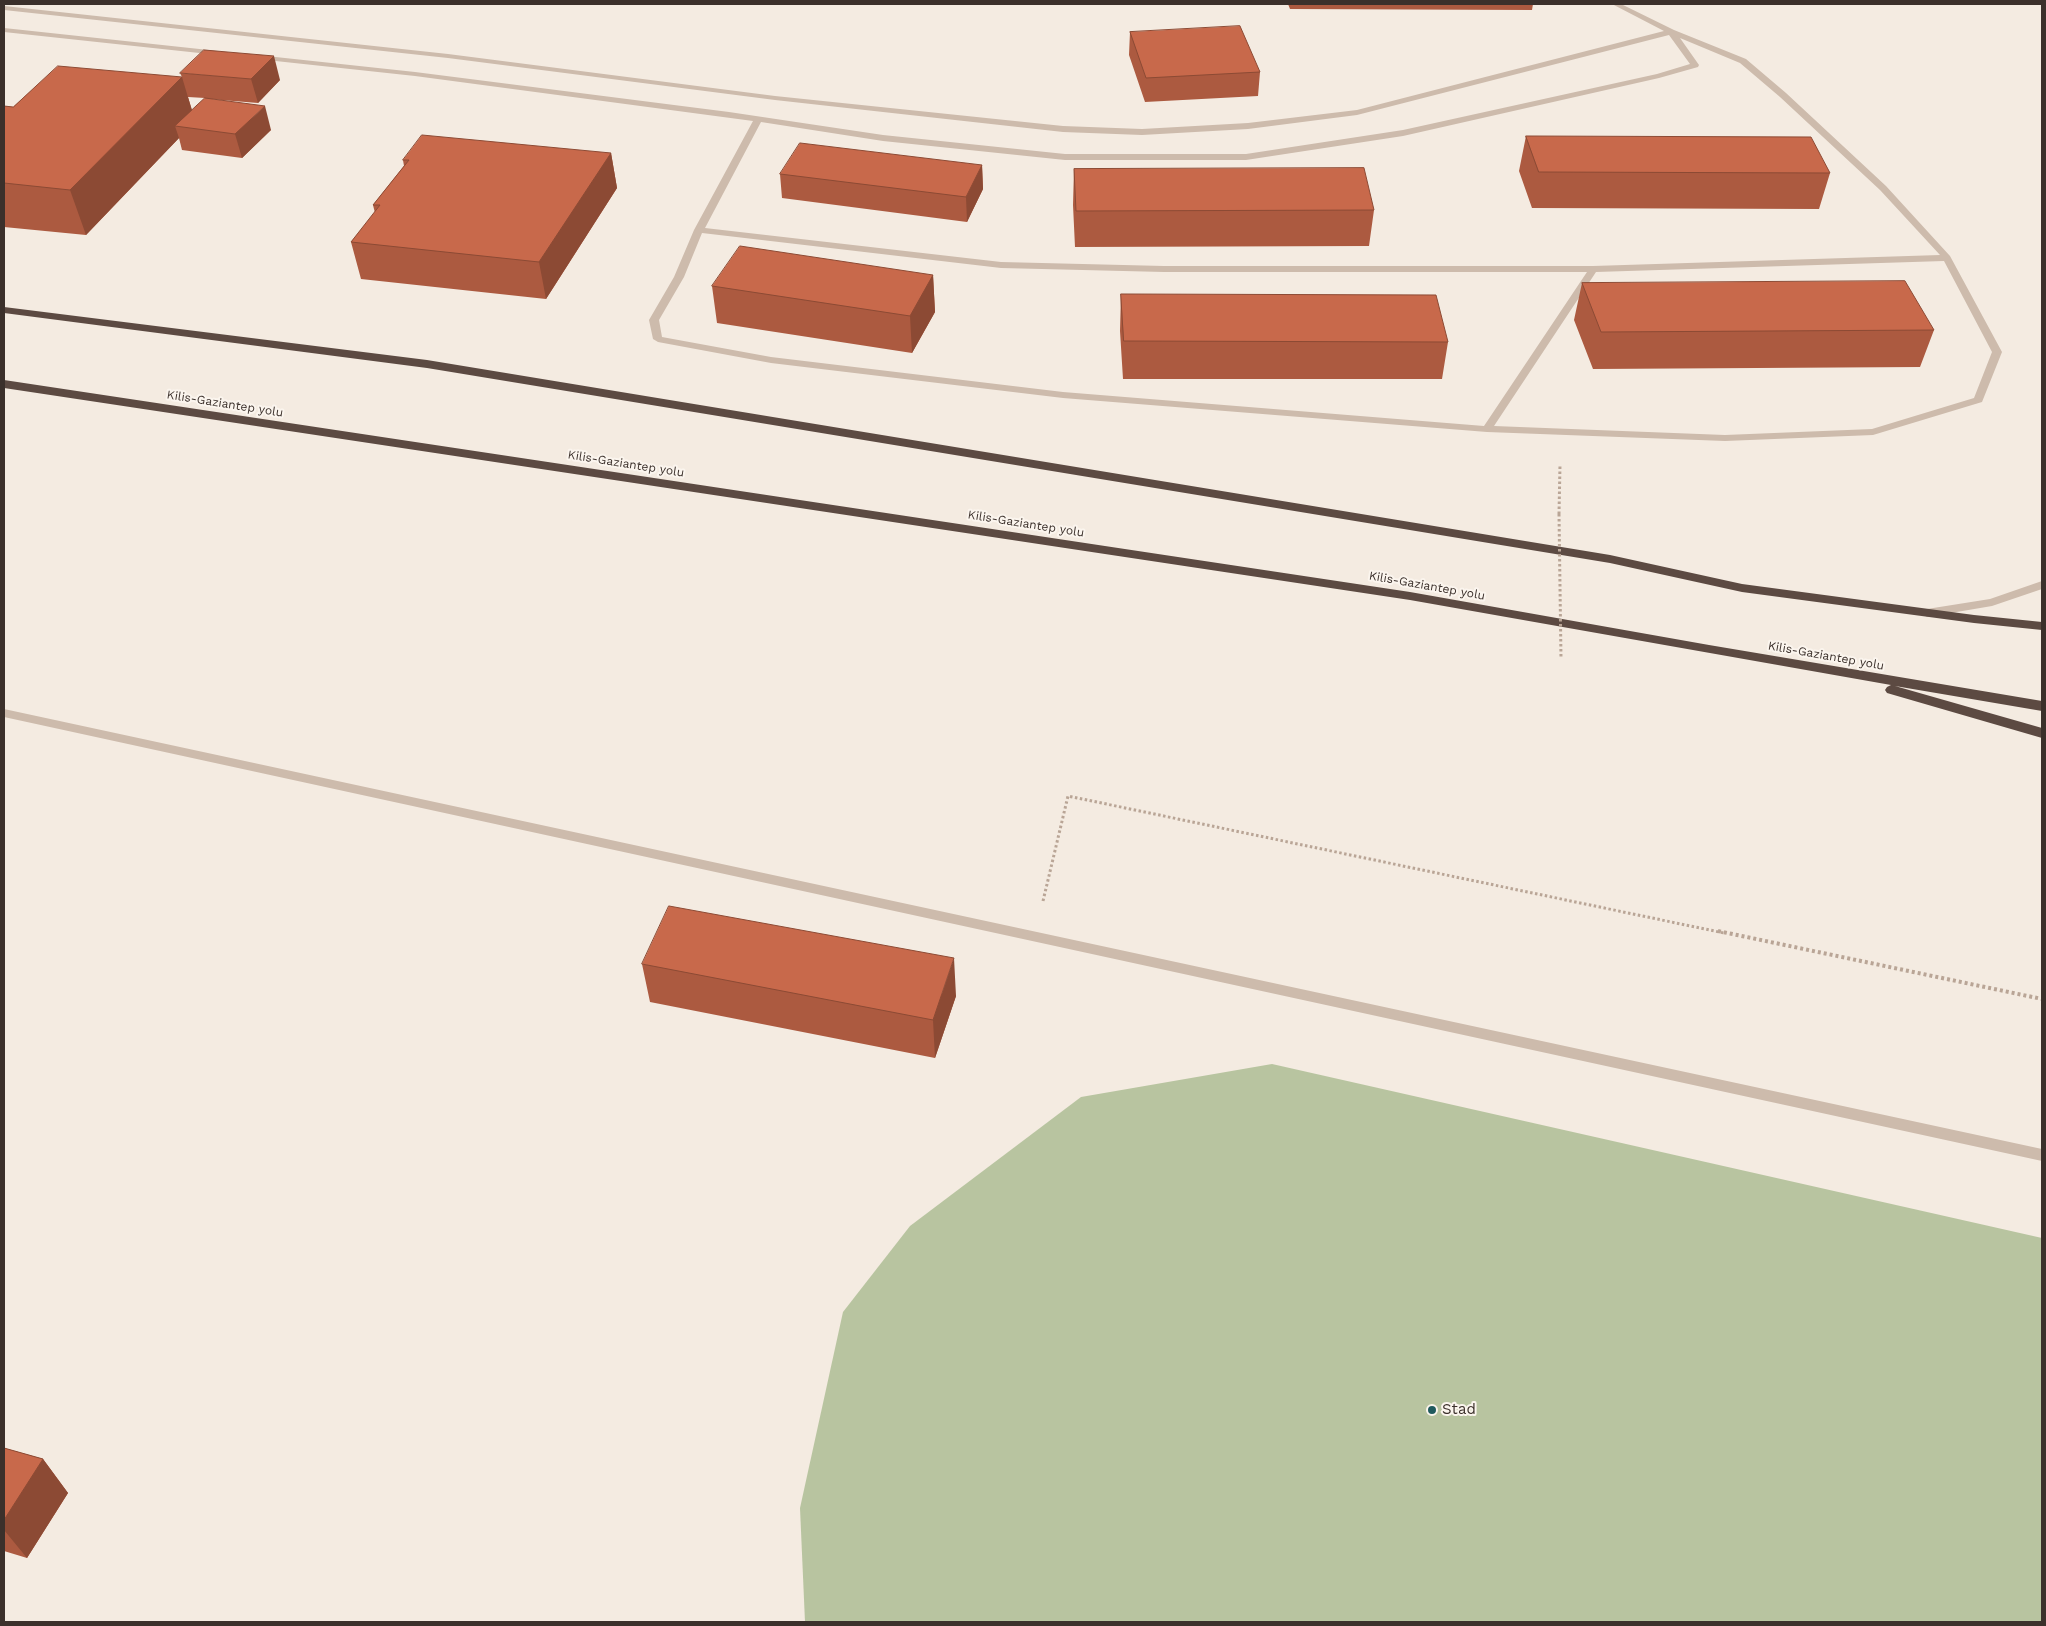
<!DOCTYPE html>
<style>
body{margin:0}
#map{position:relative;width:2046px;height:1626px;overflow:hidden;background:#f4ebe1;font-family:"Work Sans",sans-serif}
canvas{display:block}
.frame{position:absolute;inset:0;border:5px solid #3b302b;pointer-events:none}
</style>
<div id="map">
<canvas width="2046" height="1626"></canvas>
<div class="frame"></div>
</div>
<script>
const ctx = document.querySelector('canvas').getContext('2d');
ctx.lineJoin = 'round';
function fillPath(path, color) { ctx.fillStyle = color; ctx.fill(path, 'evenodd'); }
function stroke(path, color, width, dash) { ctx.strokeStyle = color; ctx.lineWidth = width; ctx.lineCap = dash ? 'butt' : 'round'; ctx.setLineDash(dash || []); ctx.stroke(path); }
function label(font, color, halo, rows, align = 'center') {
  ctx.font = font + ' "Work Sans",sans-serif'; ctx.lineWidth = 4; ctx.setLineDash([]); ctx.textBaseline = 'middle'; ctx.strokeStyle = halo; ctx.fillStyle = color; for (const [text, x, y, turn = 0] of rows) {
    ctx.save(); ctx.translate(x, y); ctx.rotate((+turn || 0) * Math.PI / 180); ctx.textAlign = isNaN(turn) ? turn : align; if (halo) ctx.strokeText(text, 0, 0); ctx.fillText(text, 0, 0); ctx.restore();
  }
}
fillPath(new Path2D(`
 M1272,1064L2042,1238V1622H805L800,1508L843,1312L910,1226L1081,1097Z`), '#b8c4a0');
stroke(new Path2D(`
 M1559,514L1560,465
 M1043,901L1068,796L1724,933`), '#b9a596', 3, [2.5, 2.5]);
stroke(new Path2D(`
 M1718,931L2042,999`), '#b9a596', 4, [3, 3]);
fillPath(new Path2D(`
 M1612,4H1621L1674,30L1746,59L1786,93L1886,186L1950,256L2002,352L1982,402L1873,435L1725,441L1487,432L1063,398L771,363L658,342L653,339L649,320L674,277L694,230L753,121L415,76L257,59L253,57L257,55L415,72L729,112L883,135L1065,154H1246L1403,130L1657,74L1690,64L1669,35L1357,115L1248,129L1142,135L1063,132L775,100L448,58L4,10V6L448,54L775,96L1063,126L1142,129L1248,123L1357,110L1664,31ZM1680,38L1740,63L1780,97L1880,190L1940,255L1593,266H1164L1001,262L705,228L761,122L883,141L1065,160H1246L1403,136L1659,78L1698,67L1699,65ZM702,233L1001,268L1164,272H1587L1484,426L1063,392L771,357L662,337L659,320L684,277ZM1944,261L1992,352L1974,398L1872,429L1725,435L1494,426L1596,272Z
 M4,28L218,51L222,53L218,55L4,32Z
 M2042,581V589L1992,606L1927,617L1921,613L1927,609L1990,599Z
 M4,709L2042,1149V1161L4,717Z`), '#cdbbac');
fillPath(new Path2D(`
 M4,307L427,360L1610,555L1742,584L1974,615L2042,622V630L1974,623L1742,592L1610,563L427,368L4,313Z
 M4,380L1410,592L1709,645L2042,701V711L1895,686L2042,728V738L1887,693L1885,690L1887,687L1891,685L1410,600L4,388Z`), '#5c4a42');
stroke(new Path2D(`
 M1559,514L1561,659`), '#b9a596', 3, [2.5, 2.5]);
fillPath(new Path2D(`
 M1288,4H1533L1532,10L1290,9Z
 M1130,32L1260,72L1258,96L1145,102L1129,55Z
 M180,73L280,80L258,103L209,99L271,130L242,158L182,150L179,138L86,235L4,227V106L13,107L182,77ZM188,97L205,98L192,110Z
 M1526,136L1830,173L1819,209L1532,208L1519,171Z
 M611,153L617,188L546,299L361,279L351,242L375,213L373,205L404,166L403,160Z
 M982,165L983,189L967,222L782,198L780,174Z
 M1074,169L1374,210L1369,246L1075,247L1073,205Z
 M933,275L935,312L912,353L717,323L712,286Z
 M1582,283L1934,330L1920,367L1593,369L1574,320Z
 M1121,294L1448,342L1442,379H1123L1120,331Z
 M642,964L956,996L935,1058L650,1002Z
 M4,1448L43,1459L68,1493L27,1558L4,1551Z`), '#ac5a40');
fillPath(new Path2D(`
 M274,56L280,80L258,103L251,79Z
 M182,77L195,121L175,126L179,138L86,235L70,190Z
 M265,106L271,130L242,158L235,134Z
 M611,153L617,188L546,299L539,262Z
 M982,165L983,189L967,222L966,197Z
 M933,275L935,312L912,353L910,316Z
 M954,958L956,996L935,1058L933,1020Z
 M43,1459L68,1493L27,1558L4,1530V1520Z`), '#8c4a34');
const building = new Path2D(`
 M1240,26L1260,72L1146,78L1130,32Z
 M204,50L274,56L251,79L180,73Z
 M58,66L182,77L70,190L4,183V106L13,107Z
 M205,98L265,106L235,134L175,126Z
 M422,135L611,153L539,262L351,242L380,205H373L409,160H403Z
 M1526,136L1811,137L1830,173L1539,172Z
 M800,143L982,165L966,197L780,174Z
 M1364,168L1374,210L1076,211L1074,169Z
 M740,246L933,275L910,316L712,286Z
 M1905,281L1934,330L1601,332L1582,283Z
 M1121,294L1436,295L1448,342L1124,341Z
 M669,906L954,958L933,1020L642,964Z
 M4,1448L43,1459L4,1520Z`);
fillPath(building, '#c8694b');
stroke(building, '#8c4a34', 1);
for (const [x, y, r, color] of [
 [1432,1410,5,"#1f5a5e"]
]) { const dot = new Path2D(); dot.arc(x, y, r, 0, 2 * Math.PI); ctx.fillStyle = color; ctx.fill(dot); stroke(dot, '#fbf5ee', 2); }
label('12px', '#3b302b', '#fbf5ee', [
 ["Kilis-Gaziantep yolu",225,404,9],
 ["Kilis-Gaziantep yolu",626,464,9],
 ["Kilis-Gaziantep yolu",1026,524,9],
 ["Kilis-Gaziantep yolu",1427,586,10],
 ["Kilis-Gaziantep yolu",1826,656,10]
]);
label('15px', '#3b302b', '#fbf5ee', [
 ["Stad",1442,1410]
], 'left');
</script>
